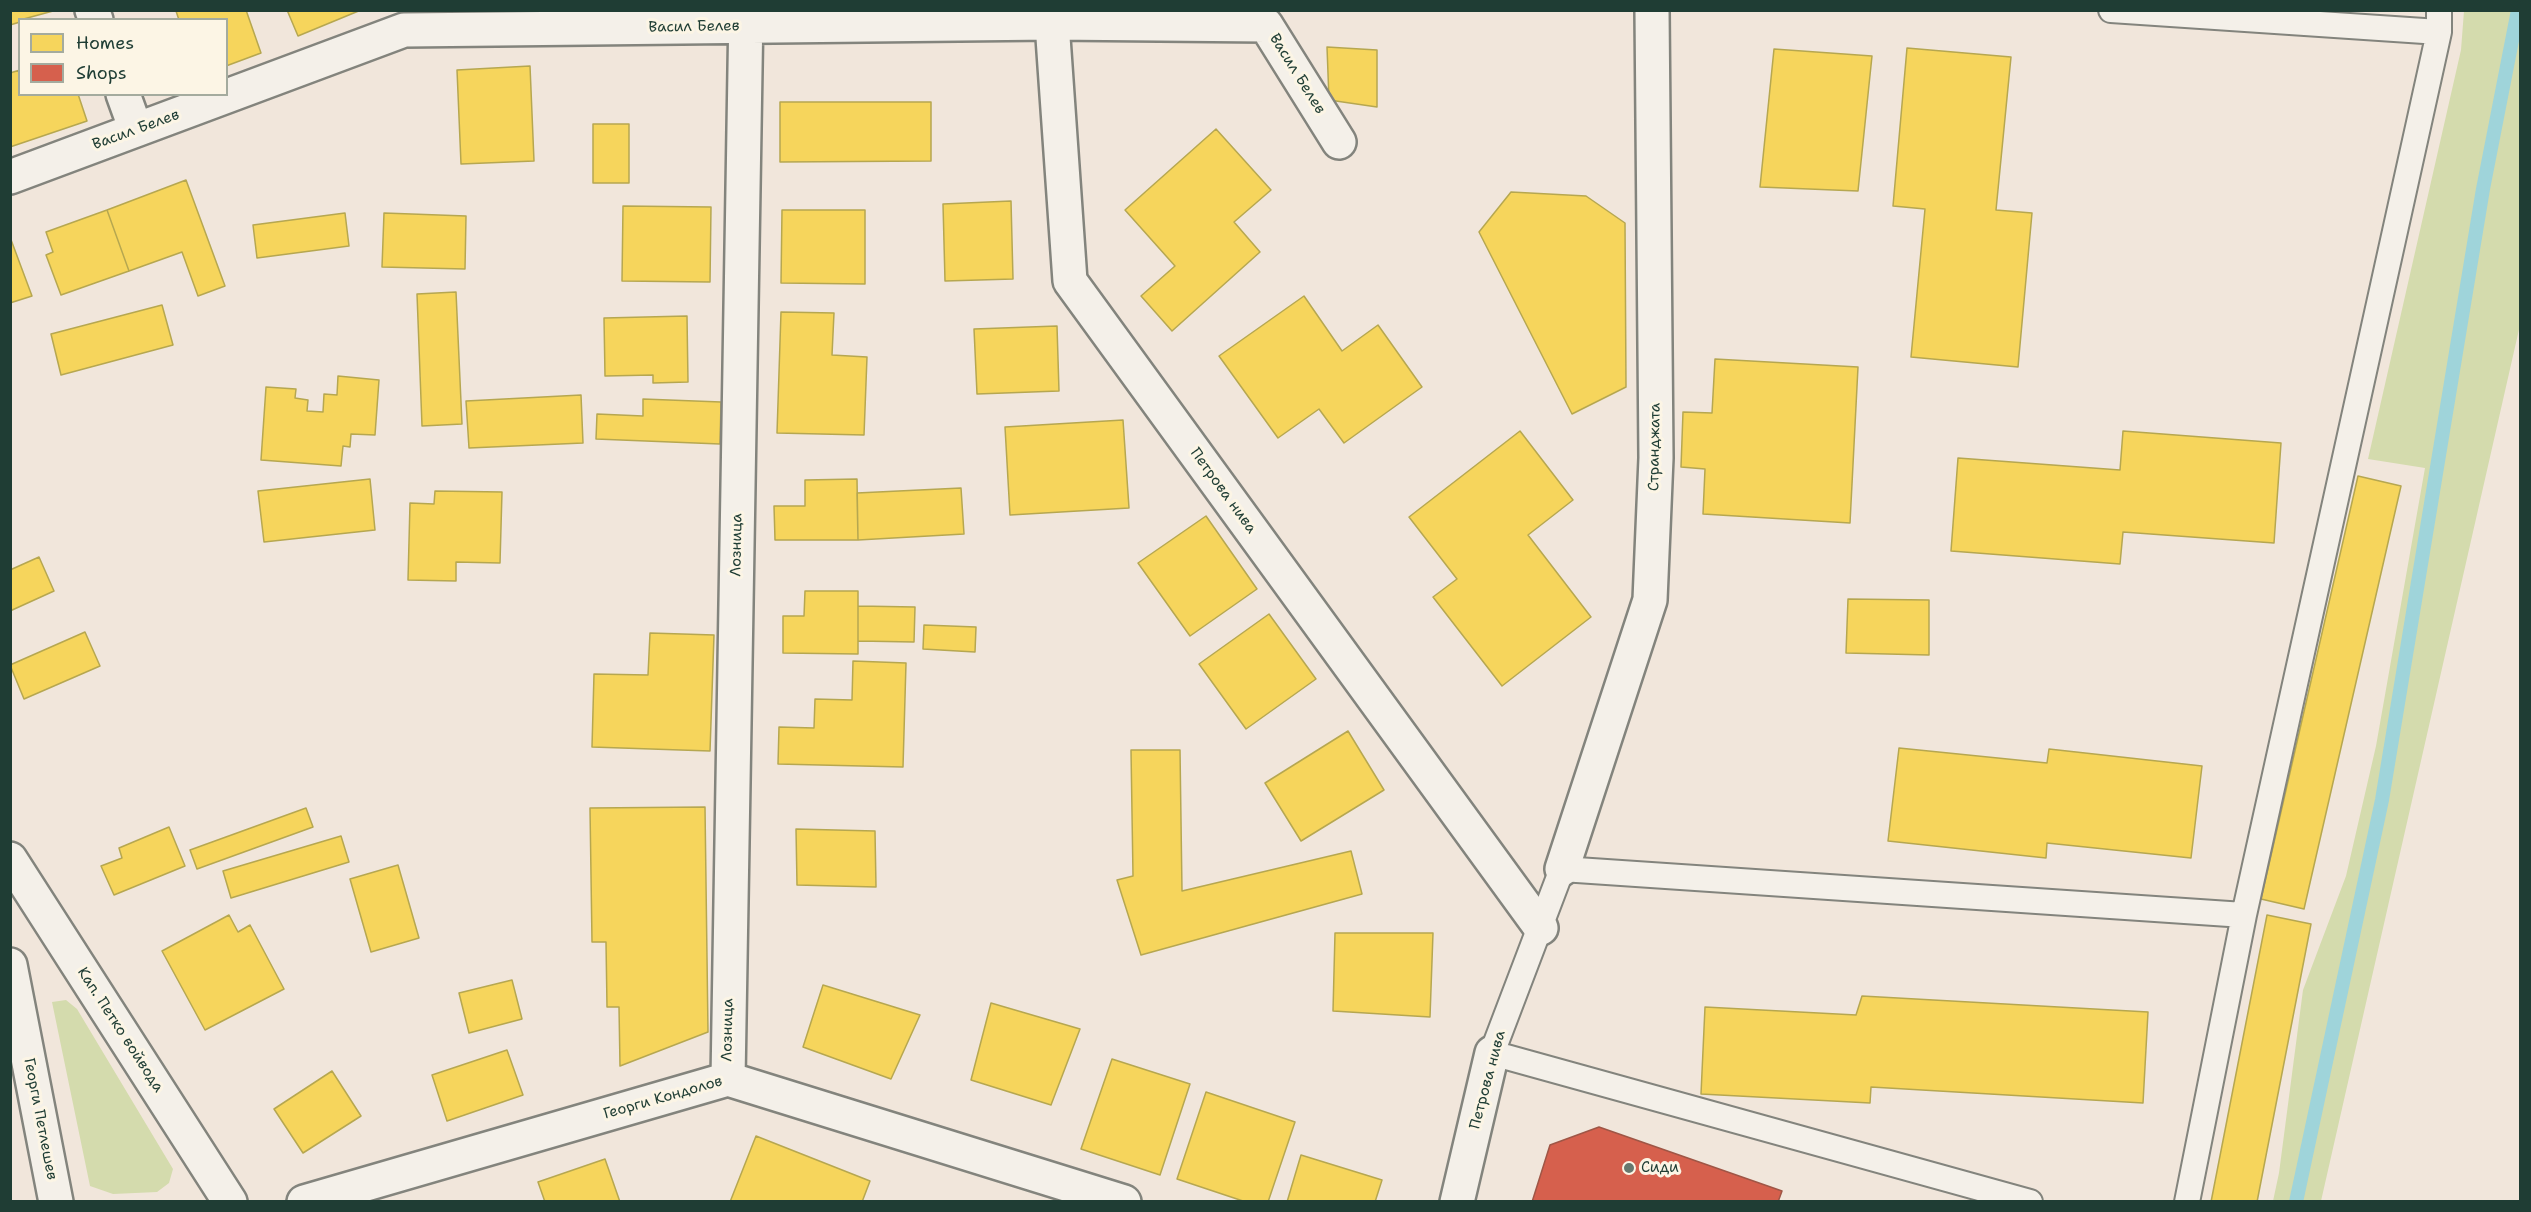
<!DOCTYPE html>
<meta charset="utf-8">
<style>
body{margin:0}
#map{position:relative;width:2531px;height:1212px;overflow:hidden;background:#f1e6db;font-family:"Shantell Sans",sans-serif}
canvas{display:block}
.frame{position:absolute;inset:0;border:12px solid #1f3d34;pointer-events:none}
.legend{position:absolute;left:18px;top:18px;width:210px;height:78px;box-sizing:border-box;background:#fcf5e5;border:2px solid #a4ab9e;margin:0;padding:8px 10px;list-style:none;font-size:18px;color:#1f3d34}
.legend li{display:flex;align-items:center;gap:12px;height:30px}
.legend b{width:30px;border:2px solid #a4ab9e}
</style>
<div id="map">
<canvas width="2531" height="1212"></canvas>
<div class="frame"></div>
<ul class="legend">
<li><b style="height:16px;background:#f6d55c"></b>Homes</li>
<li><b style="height:16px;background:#d6604d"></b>Shops</li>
</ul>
</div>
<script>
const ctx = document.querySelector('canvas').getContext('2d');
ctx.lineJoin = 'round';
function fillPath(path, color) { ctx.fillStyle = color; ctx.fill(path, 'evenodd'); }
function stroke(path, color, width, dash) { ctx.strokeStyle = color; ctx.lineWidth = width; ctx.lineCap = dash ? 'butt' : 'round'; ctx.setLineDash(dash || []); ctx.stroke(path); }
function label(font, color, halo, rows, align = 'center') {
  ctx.font = font + ' "Shantell Sans",sans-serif'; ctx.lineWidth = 6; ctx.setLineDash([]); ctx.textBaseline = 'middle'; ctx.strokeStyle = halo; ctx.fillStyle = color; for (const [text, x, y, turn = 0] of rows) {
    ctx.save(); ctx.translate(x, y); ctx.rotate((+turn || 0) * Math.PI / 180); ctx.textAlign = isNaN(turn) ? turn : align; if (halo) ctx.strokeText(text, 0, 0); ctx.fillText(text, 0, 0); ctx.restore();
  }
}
fillPath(new Path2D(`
 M2464,11H2520V325L2321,1201H2273L2279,1173L2303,990L2346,876L2376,746L2425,468L2368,459L2461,50Z
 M66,1000L77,1009L173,1169L169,1183L157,1192L113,1194L90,1186L52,1002Z`), '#d4dbad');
const homes = new Path2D(`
 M10,10H53V11L20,20V22L10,25Z
 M246,10L261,53L226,66V20H179L176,11Z
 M287,10H361L298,36Z
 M1327,47L1377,50V107L1329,100Z
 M1907,48L2011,57L1996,210L2032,213L2018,367L1911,357L1925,209L1893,206Z
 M1774,49L1872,56L1858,191L1760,187Z
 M530,66L534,161L461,164L457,70Z
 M20,70V94H78L87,121L10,147V73Z
 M780,102H931V161L780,162Z
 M593,124H629V183H593Z
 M1216,129L1271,190L1234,222L1260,252L1172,331L1141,296L1175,266L1125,210Z
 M186,180L225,286L198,296L182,252L129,271L107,210Z
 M1511,192L1586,196L1625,223L1626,387L1572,414L1479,232Z
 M1011,201L1013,279L945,281L943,204Z
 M623,206L711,207L710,282L622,281Z
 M107,210L129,271L61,295L46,255L53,252L46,232Z
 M782,210H865V284L781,283Z
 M345,213L349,246L257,258L253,225Z
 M384,213L466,216L465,269L382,267Z
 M10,237L32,296L10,303Z
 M456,292L462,424L422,426L417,294Z
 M1304,296L1342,351L1378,325L1422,387L1344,443L1319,409L1278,438L1219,356Z
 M162,305L173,345L61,375L51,334Z
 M781,312L834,313L832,355L867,357L864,435L777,433Z
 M687,316L688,382L653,383V375L605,376L604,318Z
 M1057,326L1059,391L977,394L974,329Z
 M1715,359L1858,367L1850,523L1703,514L1705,469L1681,467L1683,412L1712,413Z
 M338,376L379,380L375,435L351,434L350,447L343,446L341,466L261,460L266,387L296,389L295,398L308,400L307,411L323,412L324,394L337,395Z
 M581,395L583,443L469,448L466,401Z
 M643,399L721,402L720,444L596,439L597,414L643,416Z
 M1123,420L1129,508L1010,515L1005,427Z
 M1520,431L1573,500L1528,535L1591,617L1502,686L1433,597L1457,579L1409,517Z
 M2123,431L2281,443L2274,543L2123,532L2120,564L1951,551L1958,458L2120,470Z
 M2358,476L2401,486L2304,909L2261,899Z
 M370,479L375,530L264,542L258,491Z
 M857,479L858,540H775L774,506H805V480Z
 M961,488L964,534L858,540L857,493Z
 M435,491L502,492L500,563L456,562V581L408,580L410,503L434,504Z
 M1206,516L1257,589L1190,636L1138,563Z
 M39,557L54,591L10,611V570Z
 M805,591H858V654L783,653V616H804Z
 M1848,599L1929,600V655L1846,653Z
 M858,606L915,607L914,642L858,641Z
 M1269,614L1316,679L1246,729L1199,664Z
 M924,625L976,627L975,652L923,649Z
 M85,632L100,666L24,699L10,665Z
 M650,633L714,635L710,751L592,747L594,674L648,675Z
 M853,661L906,663L903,767L778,764L779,727L814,728L815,699L852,700Z
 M1348,731L1384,790L1301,841L1265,783Z
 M1899,748L2047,763L2049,749L2202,766L2191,858L2047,843L2046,858L1888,841Z
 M1131,750H1180L1182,891L1351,851L1362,894L1141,955L1117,880L1133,876Z
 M705,807L708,1032L620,1066L619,1007H607L606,942H592L590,808Z
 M306,808L313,827L197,869L190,850Z
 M169,827L185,866L114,895L101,866L122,858L119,848Z
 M796,829L875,831L876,887L797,885Z
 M341,836L349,862L231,898L223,871Z
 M398,865L419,938L371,952L350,879Z
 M229,915L238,932L250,925L284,989L205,1030L162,951Z
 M2267,915L2311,924L2257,1202H2211Z
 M1335,933H1433L1430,1017L1333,1011Z
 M512,980L522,1019L469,1033L459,993Z
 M823,985L920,1015L891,1079L803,1047Z
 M1862,996L2148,1012L2143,1103L1871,1087L1870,1103L1701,1094L1705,1007L1856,1015Z
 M991,1003L1080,1029L1051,1105L971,1080Z
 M507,1050L523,1095L447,1121L432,1075Z
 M1112,1059L1190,1084L1160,1175L1081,1149Z
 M332,1071L361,1116L303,1153L274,1109Z
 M1206,1092L1295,1122L1268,1202H1246L1177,1179Z
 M756,1136L870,1181L862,1202H730Z
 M1301,1155L1382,1180L1375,1202H1287Z
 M605,1159L620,1202H545L538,1182Z`);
fillPath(homes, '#f6d55c');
stroke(homes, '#b6a750', 1.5);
const shops = new Path2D(`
 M1599,1127L1782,1191L1778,1202H1532L1550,1145Z`);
fillPath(shops, '#d6604d');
stroke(shops, '#9f5646', 1.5);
stroke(new Path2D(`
 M2296,1202L2382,800L2483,189L2518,10`), '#9fd4da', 14);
const lane = new Path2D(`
 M2111,10L2439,32
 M2030,1202L1492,1053L1562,869L2244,915
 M2187,1202L2244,915L2439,32V10`);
const street = new Path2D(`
 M92,10L96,20
 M1035,11L1052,23L1070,281L1541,928
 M123,94L136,130
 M10,177L404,30L1052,23L1266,25L1339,142
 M1562,869L1650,600L1656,458L1652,10
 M728,1079L746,10
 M304,1202L728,1079L1124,1202
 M1457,1202L1492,1053`);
const secondary = new Path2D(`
 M10,859L230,1202
 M10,965L56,1202`);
stroke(lane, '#83847d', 28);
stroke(street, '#83847d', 38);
stroke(secondary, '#83847d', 38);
stroke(lane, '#f4f0e9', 24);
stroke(street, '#f4f0e9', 33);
stroke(secondary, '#f4f0e9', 33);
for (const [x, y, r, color] of [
 [1629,1168,6,"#68786e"]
]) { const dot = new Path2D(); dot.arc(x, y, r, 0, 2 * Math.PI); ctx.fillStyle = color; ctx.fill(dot); stroke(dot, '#fcf5e5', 2); }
label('15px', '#1f3d34', '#fcf5e5', [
 ["Васил Белев",694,27,-1],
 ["Васил Белев",1297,74,58],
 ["Васил Белев",136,130,-20],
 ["Странджата",1655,447,-89],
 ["Петрова нива",1223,491,54],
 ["Лозница",737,545,-89],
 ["Кап. Петко войвода",120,1030,57],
 ["Лозница",728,1030,-89],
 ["Петрова нива",1488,1080,-75],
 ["Георги Кондолов",663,1098,-16],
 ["Георги Петлешев",40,1119,79]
]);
label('15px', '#1f3d34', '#fcf5e5', [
 ["Сиди",1641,1168]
], 'left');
</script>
